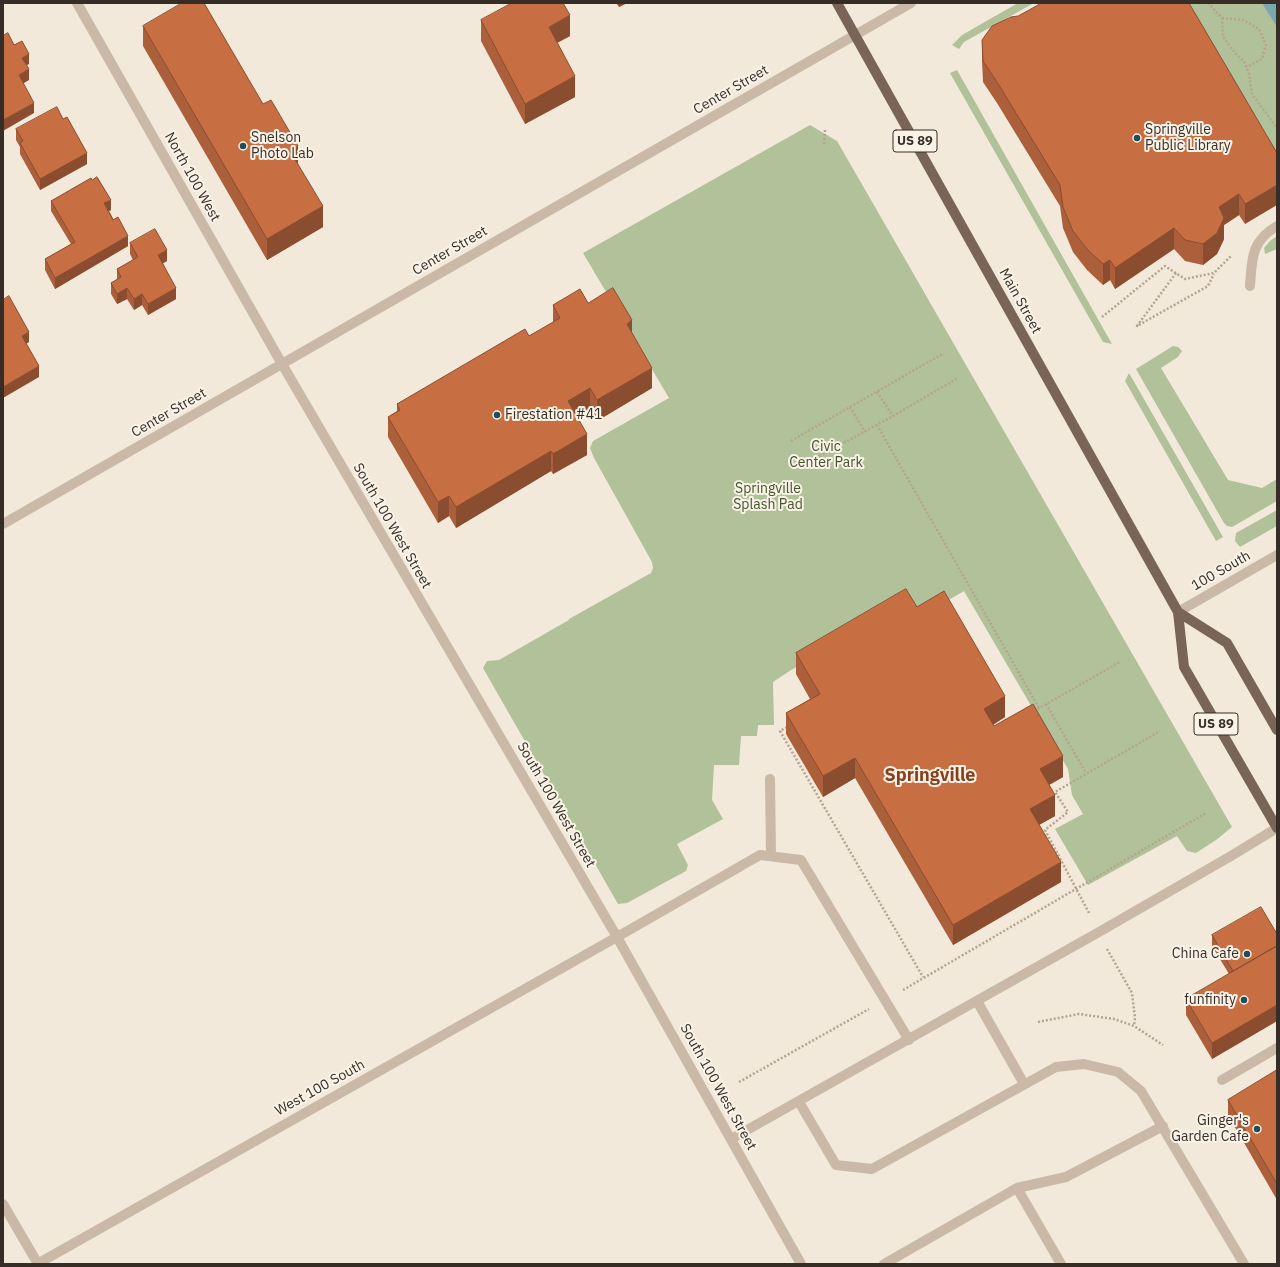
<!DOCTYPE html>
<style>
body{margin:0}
#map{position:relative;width:1280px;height:1267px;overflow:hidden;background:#f2e9da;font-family:"IBM Plex Sans",sans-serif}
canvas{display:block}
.frame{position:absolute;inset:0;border:4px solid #362d27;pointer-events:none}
</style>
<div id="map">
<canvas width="1280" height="1267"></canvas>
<div class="frame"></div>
</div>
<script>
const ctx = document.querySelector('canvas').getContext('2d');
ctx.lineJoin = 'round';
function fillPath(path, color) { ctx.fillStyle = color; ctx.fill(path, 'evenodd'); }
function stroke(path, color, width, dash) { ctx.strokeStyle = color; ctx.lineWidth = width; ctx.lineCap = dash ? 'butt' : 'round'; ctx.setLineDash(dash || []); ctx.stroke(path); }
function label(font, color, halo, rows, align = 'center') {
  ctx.font = font + ' "IBM Plex Sans",sans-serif'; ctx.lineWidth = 4; ctx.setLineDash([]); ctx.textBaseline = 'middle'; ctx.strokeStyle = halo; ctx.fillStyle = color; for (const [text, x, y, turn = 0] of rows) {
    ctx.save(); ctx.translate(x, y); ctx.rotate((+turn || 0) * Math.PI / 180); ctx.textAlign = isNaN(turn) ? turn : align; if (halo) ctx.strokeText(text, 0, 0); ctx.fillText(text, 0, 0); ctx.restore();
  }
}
fillPath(new Path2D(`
 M1018,3H1034L964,42L959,49L952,45L962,35Z
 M1176,3H1277V174Z
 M957,70L1112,344L1103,342L950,73Z
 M810,125L837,141L1232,827L1216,840L1196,853L1187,851L1177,836L1088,885L1055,829L1083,814L1072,795L1068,769L964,591L916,619L906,603L788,672L773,682L774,725H758L757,736H741L739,765H714L712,800L723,819L677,844L688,865L686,871L627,903L618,904L483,668L487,661L499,660L569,620V619L651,573L653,568L652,562L594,458L590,448L593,441L669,398L583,253Z
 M1277,236V249L1265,254L1264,248L1270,241Z
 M1173,346L1178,347L1182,351L1178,357L1161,368L1228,480L1262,488L1277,479V501L1232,527L1227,526L1224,523L1136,369Z
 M1129,373L1223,537L1216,541L1125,381Z
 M1277,510V526L1240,547L1235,541L1236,533Z`), '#b1c19a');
fillPath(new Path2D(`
 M1262,3H1277V27Z`), '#79a9af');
stroke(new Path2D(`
 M1208,3L1222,18L1223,37L1235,53L1245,63L1249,74L1252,94L1277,128
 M1222,18L1243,20L1259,29L1266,45L1262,59L1247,67
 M824,144L825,130
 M1176,273L1137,326L1208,286L1214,274
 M1102,317L1165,266L1185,279L1214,273L1231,256
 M877,392L893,416
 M850,407L865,432
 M877,425L1039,708
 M791,441L944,353
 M805,464L893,416L958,378
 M1046,704L1086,773
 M1034,711L1120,662
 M787,727L780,731L923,977
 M1089,913L1045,830L1068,812L1055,792L1160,731
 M1107,949L1132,993L1135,1018L1134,1026
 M903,990L1206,813
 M1038,1022L1079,1014L1114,1019L1134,1026L1163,1045
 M739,1082L869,1009`), '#b6a490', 2.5, [2, 2]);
stroke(new Path2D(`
 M77,3L282,364L617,937L801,1264
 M1250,286C1252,259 1251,241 1277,226
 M3,524L911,3
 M1178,612L1277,555
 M770,779L771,856
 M977,1001L1024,1084
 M1222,1080L1277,1048
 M799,1102L836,1165L872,1169L1056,1067L1084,1064L1118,1072L1141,1091L1244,1264
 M731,1139L1099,932L1231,856L1277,828
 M1017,1188L1061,1264
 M3,1204L38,1264
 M37,1264L617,937L760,855L801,860L909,1040
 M884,1264L1017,1188L1066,1177L1163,1126`), '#cab9a6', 10);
stroke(new Path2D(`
 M837,3L1178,612L1184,667L1277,828
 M1178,612L1227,643L1277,730`), '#786558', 10);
fillPath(new Path2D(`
 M616,3H627L619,7Z
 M481,20L570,36L557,43L575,97L525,124L481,41Z
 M143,26L298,164L323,227L267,260L143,46Z
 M982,40L1277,153L1245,224L1239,215L1224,225V239L1217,254L1203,265L1185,261L1174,249L1115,289L1110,280L1103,285L1087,270L1073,252L1063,228L1060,206L997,103L983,82L982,61Z
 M16,129L87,164L40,190L20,154V147L16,140Z
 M92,180L111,210L109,211L128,246L55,289L45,270V259L71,244L51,211V201Z
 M130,243L167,261L163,263L176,299L148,315L142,305L134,310L127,299L117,304L111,294V283L117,280V269L133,260L130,254Z
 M588,303L632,333L652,388L597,421L590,409L577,417L587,455L553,474L551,471L456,528L449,516L438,523L388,437V417L397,411V404L529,336L553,323V305Z
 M917,607L1005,717L993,725L994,726L1063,777L1049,785L1055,816L1039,825L1061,882L953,945L855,778L823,797L786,734V713L810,699L796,674V653Z
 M1277,934V1021L1212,1059L1186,1015V999L1229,974L1212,946V935Z
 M1277,1070V1200L1228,1115V1100Z`), '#ab5f3a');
fillPath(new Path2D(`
 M619,3H627L619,7Z
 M570,15V36L549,47V27Z
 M29,54V64L22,68V58Z
 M29,69V80L19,86V75Z
 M575,76V97L525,124V104Z
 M34,103V113L3,131V120Z
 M298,146V167L290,151Z
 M87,153V164L40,190V179Z
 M1277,185V205L1245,224V204Z
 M1239,194V215L1224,225V239L1217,254L1203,265V244L1219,207Z
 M111,200V210L104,214V203Z
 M323,206V227L267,260V239Z
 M1174,228V249L1115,289V268Z
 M128,236V246L55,289V278Z
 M167,250V261L158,266V255Z
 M1110,260V280L1103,285V264Z
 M127,288V299L117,304V294Z
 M176,288V299L148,315V304Z
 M142,294V305L134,310V299Z
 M632,320V341L627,324Z
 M29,332V342L22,347V336Z
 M39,366V377L3,398V387Z
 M652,368V388L597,421V400Z
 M590,388V409L568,422V401Z
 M587,434V455L553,474V454Z
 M551,451V471L456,528V507Z
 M449,496V516L438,523V502Z
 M1005,696V717L984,730V709Z
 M1063,756V777L1040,790V769Z
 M855,758V778L823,797V776Z
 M1055,795V816L1030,830V809Z
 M1061,862V882L953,945V925Z
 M1277,1005V1021L1212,1059V1043Z`), '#8b4d2f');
const building = new Path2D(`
 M182,3H204L263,104L271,100L298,146L290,151L323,206L267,239L143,26Z
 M512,3H563L570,15L549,27L575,76L525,104L481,20Z
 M1042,3H1189L1277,153V185L1245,204L1239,194L1219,207L1224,218L1217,233L1203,244L1185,240L1174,228L1115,268L1110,260L1103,264L1087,249L1073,231L1063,207L1060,185L997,82L983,61L982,40L992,26L1011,17L1018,16Z
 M8,33L14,45L22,41L29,54L22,58L29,69L19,75L34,103L3,120V36Z
 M57,107L63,119L67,117L87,153L40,179L20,143L23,141L16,129Z
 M97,177L111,200L104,203L113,220L118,217L128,236L55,278L45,259L75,242L51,201L91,178L92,180Z
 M155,229L167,250L158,255L176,288L148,304L142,294L134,299L127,288L117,294L111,283L121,277L117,269L138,257L130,243Z
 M613,288L632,320L627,324L652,368L597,400L590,388L568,401L587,434L553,454L551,451L456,507L449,496L438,502L388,417L400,410L397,404L525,329L529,336L560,318L553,305L580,289L588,303Z
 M9,296L29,332L22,336L39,366L3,387V308L4,307L3,305V300Z
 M906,589L917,607L944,591L1005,696L984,709L994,726L1033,704L1063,756L1040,769L1055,795L1030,809L1061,862L953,925L855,758L823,776L786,713L820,694L796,653Z
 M1261,907L1277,934V946L1233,971L1212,935Z
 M1277,946V1005L1212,1043L1186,999Z
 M1277,1070V1184L1228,1100Z`);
fillPath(building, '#c76e43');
stroke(building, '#8b4d2f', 1);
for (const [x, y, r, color] of [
 [1137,138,4,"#1c4f58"],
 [243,146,4,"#1c4f58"],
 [497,415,4,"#1c4f58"],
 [1247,954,4,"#1c4f58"],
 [1244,1000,4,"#1c4f58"],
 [1257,1129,4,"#1c4f58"]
]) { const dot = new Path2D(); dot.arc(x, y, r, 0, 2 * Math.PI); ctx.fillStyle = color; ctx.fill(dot); stroke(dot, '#f9f2e7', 1.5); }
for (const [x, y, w] of [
 [915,141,44],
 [1216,724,44]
]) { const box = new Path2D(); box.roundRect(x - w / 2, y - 11, w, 22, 3); ctx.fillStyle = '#f9f2e7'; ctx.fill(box); stroke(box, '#362d27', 1); }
label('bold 13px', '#362d27', null, [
 ["US 89",915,141],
 ["US 89",1216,724]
]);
label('14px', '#362d27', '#f9f2e7', [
 ["Center Street",731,90,-30],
 ["North 100 West",192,177,61],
 ["Center Street",450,251,-30],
 ["Main Street",1020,301,61],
 ["Center Street",169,413,-30],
 ["South 100 West Street",392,526,60],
 ["100 South",1221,571,-30],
 ["South 100 West Street",556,805,60],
 ["South 100 West Street",718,1087,61],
 ["West 100 South",320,1088,-29]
]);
label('14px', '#362d27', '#f9f2e7', [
 ["Springville",1145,130],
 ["Public Library",1145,146],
 ["Snelson",251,138],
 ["Photo Lab",251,154],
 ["Firestation #41",505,415],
 ["China Cafe",1239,954,"right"],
 ["funfinity",1236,1000,"right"],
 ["Ginger's",1249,1121,"right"],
 ["Garden Cafe",1249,1137,"right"]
], 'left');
label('14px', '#42552b', '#f9f2e7', [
 ["Civic",826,447],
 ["Center Park",826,463],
 ["Springville",768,489],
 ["Splash Pad",768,505]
]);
label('bold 18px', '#86401f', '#f9f2e7', [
 ["Springville",930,776]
]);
</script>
